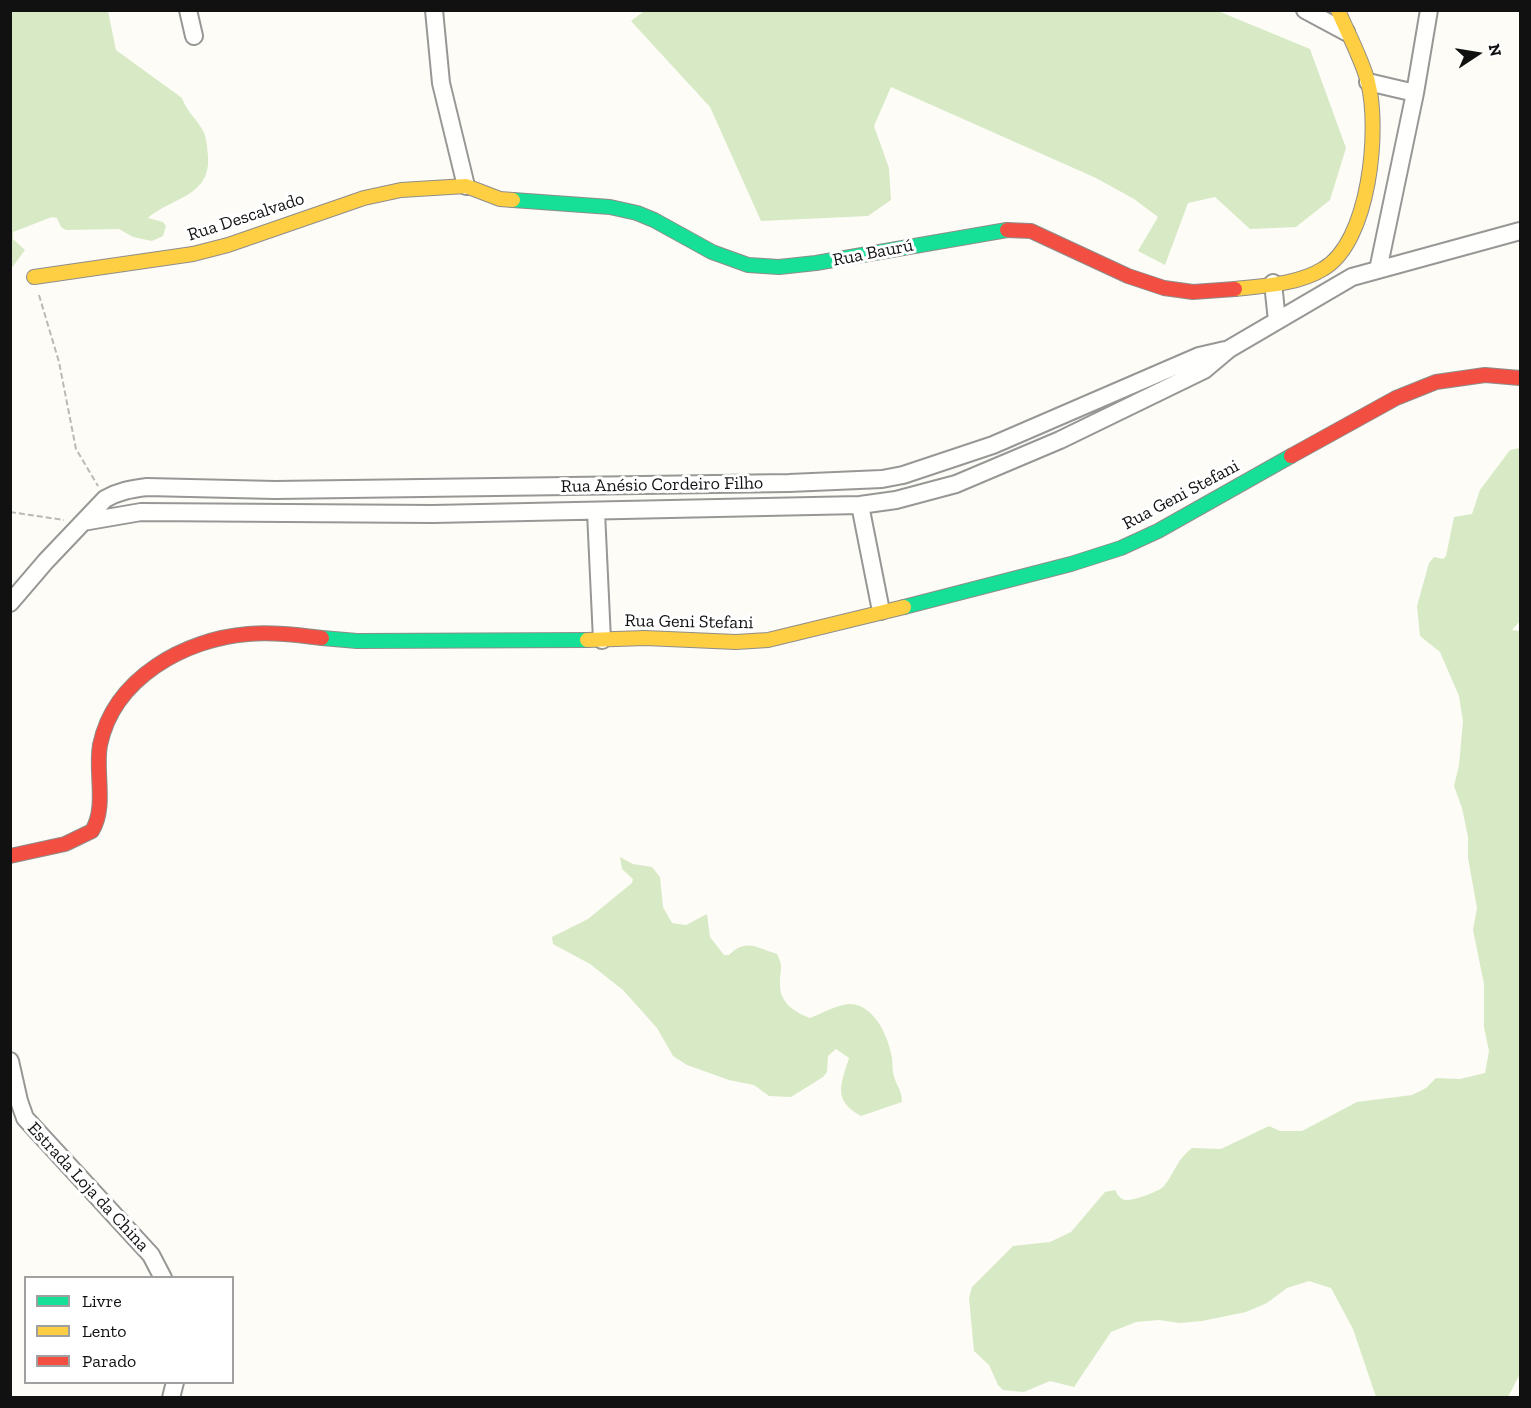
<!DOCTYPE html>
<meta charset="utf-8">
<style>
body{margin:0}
#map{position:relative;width:1531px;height:1408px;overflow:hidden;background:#fdfcf7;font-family:"Zilla Slab",serif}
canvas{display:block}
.frame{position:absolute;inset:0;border:12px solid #111;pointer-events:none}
.legend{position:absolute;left:24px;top:1276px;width:210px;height:108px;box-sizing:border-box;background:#fff;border:2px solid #a0a0a0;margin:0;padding:8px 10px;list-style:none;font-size:18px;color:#111}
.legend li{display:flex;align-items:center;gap:12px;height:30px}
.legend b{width:30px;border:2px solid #a0a0a0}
.north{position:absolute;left:1447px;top:24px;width:60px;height:60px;-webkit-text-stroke:4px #fff;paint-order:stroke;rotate:78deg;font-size:16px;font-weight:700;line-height:24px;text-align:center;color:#111}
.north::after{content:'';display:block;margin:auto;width:21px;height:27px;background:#111;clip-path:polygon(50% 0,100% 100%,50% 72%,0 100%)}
</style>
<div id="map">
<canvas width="1531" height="1408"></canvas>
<div class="frame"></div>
<ul class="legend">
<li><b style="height:8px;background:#16e098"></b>Livre</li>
<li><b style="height:8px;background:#ffcf43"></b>Lento</li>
<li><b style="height:8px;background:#f24e42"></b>Parado</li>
</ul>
<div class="north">N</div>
</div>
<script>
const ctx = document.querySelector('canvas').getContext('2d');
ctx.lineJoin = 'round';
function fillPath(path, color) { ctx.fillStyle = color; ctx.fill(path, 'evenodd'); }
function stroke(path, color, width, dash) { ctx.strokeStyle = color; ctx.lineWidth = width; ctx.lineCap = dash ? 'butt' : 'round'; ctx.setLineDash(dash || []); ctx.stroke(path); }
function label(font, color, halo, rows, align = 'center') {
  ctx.font = font + ' "Zilla Slab",serif'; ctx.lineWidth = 6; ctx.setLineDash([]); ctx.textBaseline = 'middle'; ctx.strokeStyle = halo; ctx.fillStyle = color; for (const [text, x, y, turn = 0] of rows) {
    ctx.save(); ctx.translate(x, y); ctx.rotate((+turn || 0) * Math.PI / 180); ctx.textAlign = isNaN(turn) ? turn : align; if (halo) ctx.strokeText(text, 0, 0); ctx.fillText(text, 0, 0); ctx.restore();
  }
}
fillPath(new Path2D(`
 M11,10L108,11L116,50L182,98C187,112 195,117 202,129C207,137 207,147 208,156C211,197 172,197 148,218L163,222L166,226L163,236L152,241L133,237L119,229L66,230L61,227L57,218L52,217L13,232V239L25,250L11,269Z
 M644,11H1218L1310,49L1346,148L1330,200L1296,227L1250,229L1215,197L1188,203L1165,265L1138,251L1158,217L1134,199L1096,178L891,87L874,126L889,168L891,200L868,216L761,221L710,107L631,21Z
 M1520,448V621L1512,630L1520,631V1374L1508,1397H1376L1353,1329L1331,1288L1309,1281L1287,1288L1267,1303L1246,1312L1202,1321L1180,1323L1159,1320L1136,1322L1111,1332L1074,1387L1050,1381L1024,1392L1003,1390L998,1385L989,1365L974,1351L969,1298L972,1287L1013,1246L1050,1242L1071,1232L1105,1192L1115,1190C1117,1194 1119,1198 1125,1200C1132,1201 1159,1192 1164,1186C1176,1171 1175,1162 1192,1148L1221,1149L1269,1126L1280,1131H1302L1357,1102L1412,1095L1426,1088L1436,1078L1460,1079L1485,1073L1489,1051L1484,1027V984L1473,930L1477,908L1468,858V837L1462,808L1454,786L1459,765L1463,721L1459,696L1440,652L1420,636L1417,606L1429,563L1434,557L1443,559L1446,556L1454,517L1472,514L1480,490L1510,450Z
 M620,857L633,864L652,867L660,877L663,907L672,923L686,925L707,914L710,937L724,955H729C746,938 757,948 777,954C784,968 780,969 780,983C779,1002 794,1012 810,1018C820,1014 839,1004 849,1004C874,1003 889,1038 892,1058C893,1062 892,1067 893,1072C894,1083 902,1088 902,1102L861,1116C832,1100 841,1084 849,1058L836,1049L828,1056L827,1072L823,1077L791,1097L769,1096L754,1085L729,1080L687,1065L673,1056L657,1028L623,990L590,964L553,944L552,937L588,919L632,883L633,879L622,869Z`), '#d8eac5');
const street = new Path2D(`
 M188,10L194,36
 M434,10L441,83L466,186
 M1305,10L1346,32
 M1368,82L1415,93
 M1378,270L1415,93L1429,10
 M1273,283L1277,321
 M860,505L881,611
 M596,512L602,640
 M83,522L141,512L433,514L860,505L896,500L956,484L1060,440L1204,370L1229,349L1352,277L1520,231
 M10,603L46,561L105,499C119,491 131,489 147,487L275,490L789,483L882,479L903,475L993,445L1199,356L1225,350
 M10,1061L19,1101L25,1118L151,1255L163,1278
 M171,1398L175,1382`);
const fast = new Path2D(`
 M513,200L610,207L637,213L654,220L712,252L748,265L779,267L816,263L1007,230
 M904,607L1071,564L1121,548L1158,531L1291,456
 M322,638L357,641L587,640`);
const slow = new Path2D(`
 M34,277L193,254L228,245L364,198L401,190L466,186L500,199L513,200
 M1235,289C1263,286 1299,284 1323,269C1370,242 1380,129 1368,82C1361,57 1348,34 1338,10
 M587,640L645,638L736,642L768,640L904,607`);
const jam = new Path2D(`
 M1007,230L1031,231L1128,276L1164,288L1193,292L1235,289
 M1291,456L1396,398L1436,382L1485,375L1520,378
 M10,856L65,844L92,831C107,807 95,772 100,745C114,678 185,639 248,634C273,632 297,635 322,638`);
stroke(street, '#979795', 20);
stroke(fast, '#8e8d8b', 16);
stroke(slow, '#8e8d8b', 16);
stroke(jam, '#8e8d8b', 16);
stroke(new Path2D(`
 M39,295L59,362L76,449L98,486
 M10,512L64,520`), '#b9b9b8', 2, [6, 3]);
stroke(street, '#fffffe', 16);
stroke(fast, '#16e098', 14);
stroke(slow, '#ffcf43', 14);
stroke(jam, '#f24e42', 14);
label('18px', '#111', '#fff', [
 ["Rua Descalvado",246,217,-18],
 ["Rua Baurú",873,253,-11],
 ["Rua Anésio Cordeiro Filho",662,485,-1],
 ["Rua Geni Stefani",1181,495,-28],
 ["Rua Geni Stefani",689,622,1],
 ["Estrada Loja da China",88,1187,47]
]);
</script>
